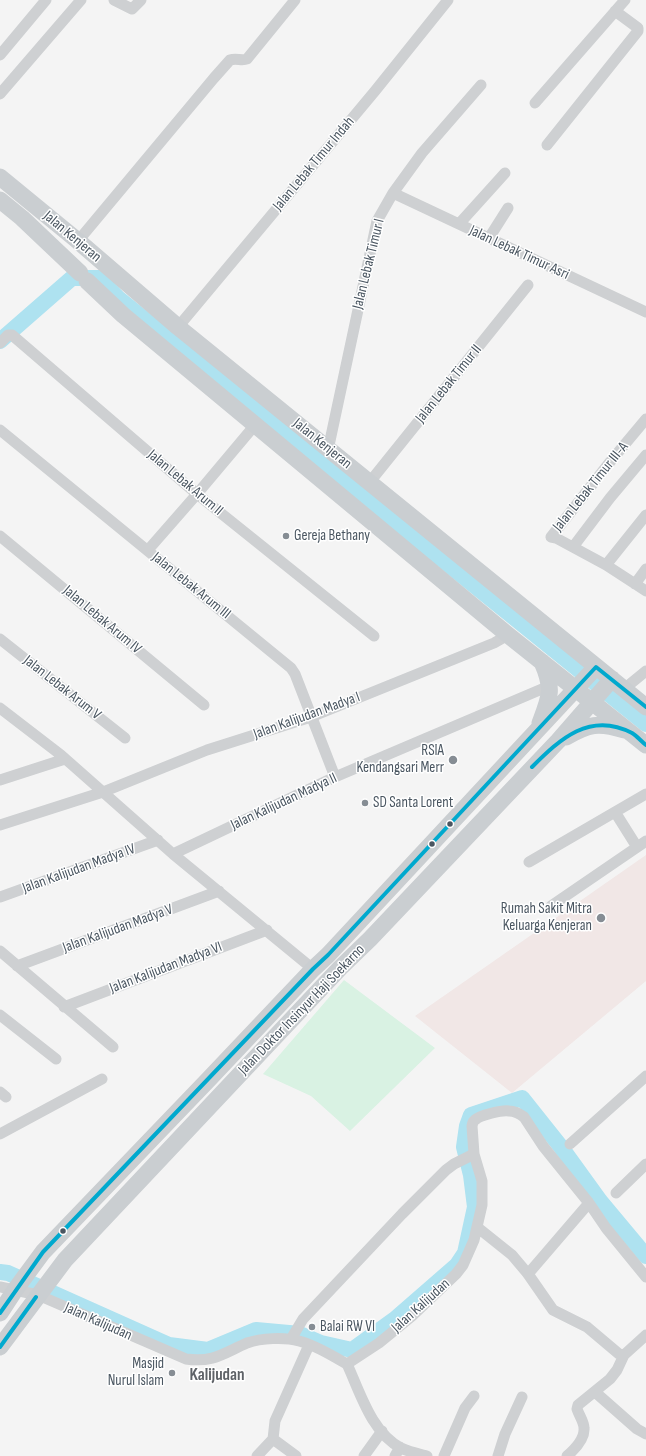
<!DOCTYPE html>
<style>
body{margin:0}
canvas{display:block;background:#f4f4f4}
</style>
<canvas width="646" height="1456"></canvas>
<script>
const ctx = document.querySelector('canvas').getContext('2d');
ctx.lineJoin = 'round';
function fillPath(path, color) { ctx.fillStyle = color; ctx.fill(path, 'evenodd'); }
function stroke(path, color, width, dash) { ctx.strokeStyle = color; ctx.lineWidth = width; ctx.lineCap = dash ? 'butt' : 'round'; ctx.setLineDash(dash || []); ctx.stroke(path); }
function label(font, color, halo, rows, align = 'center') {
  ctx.font = font + ' "Sofia Sans Condensed",sans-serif'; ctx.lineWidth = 3; ctx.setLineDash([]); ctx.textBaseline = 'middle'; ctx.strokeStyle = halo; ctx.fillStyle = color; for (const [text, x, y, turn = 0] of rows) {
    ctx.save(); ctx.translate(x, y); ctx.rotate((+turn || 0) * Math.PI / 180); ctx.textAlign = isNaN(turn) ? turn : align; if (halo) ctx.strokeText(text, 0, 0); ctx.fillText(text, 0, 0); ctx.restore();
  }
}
fillPath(new Path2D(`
 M646,855V981L512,1093L415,1016Z`), '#f1e7e6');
fillPath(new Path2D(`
 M344,980L435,1048L350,1131L311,1096L263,1074Z`), '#d9f2e3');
stroke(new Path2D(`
 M0,341L72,278H99L118,298L646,724
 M0,1272L8,1273L169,1345L208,1350L256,1330L300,1334L321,1343L352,1350L395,1319L457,1265L465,1253L475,1207L471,1175L464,1147L467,1126L471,1115L522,1098L561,1147L600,1201L646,1256`), '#aee2f0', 16);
stroke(new Path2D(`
 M114,0L132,9L141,0
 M0,55L46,0
 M0,94L81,0
 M535,103L625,0
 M547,145L638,31V28L615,11
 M393,193L646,312
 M459,224L505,173
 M489,238L508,208
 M78,241L214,78L230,60C236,58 242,61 247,59L295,0
 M178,327L375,91L448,0
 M0,343L8,335H12L197,494L374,636
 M646,419L610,462L551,537L556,538L606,565L646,591
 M0,430L291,668L295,674L335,777
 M328,450L377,221L393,193L422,153L481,85
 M369,483L528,285
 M0,536L204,705
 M573,547L610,498L646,455
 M148,550L197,494L255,425
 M606,565L646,515
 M635,584L646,569
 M0,639L125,738
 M624,689L646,671
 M0,708L61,755L173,854L313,969
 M0,780L65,759
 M615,812L637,847
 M0,825L103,792L207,750L311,717L494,643L508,635
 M173,854L335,777L549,686
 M529,862L646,794
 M0,897L158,840
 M551,906L646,841
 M0,951L113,1047
 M17,966L219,891
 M64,1007L267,930
 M0,1015L56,1059
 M0,1092L6,1097
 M0,1134L102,1079
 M570,1144L646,1076
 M616,1193L646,1164
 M477,1227L512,1255L528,1274L553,1310L587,1327L619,1354L624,1355
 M528,1274L589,1203
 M0,1287L38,1295L186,1359C213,1363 224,1353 247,1343C261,1338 285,1337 299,1341C316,1345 332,1356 347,1364
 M291,1339L303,1319L402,1214L446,1170L454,1164L474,1154
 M347,1364L379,1343L412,1316L456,1274L463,1265L474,1240L482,1205V1181L474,1154L472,1126C473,1123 472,1122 475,1120C480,1115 502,1110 509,1111C515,1111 520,1114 524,1117L543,1146L589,1203L606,1228L646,1277
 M347,1364C360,1392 371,1432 401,1448C409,1452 419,1454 427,1456
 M595,1392L637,1429L646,1434
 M257,1456L273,1439
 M296,1456L273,1439L275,1421L309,1345
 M364,1456L382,1431
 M395,1456L400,1447
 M444,1456L465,1408L474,1396
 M498,1456L505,1434L522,1397
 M567,1456C575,1449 585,1439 584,1428C584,1422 579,1415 577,1409L578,1405L610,1379L617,1370L624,1355L646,1335`), '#ced0d2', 11);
stroke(new Path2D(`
 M0,177L78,241L178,327L646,707
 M0,200L22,218L80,273
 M87,281L123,315L508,635L646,745
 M540,723C550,697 554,689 542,662
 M566,737C589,724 598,722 624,730
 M0,1313L15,1290L43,1252L209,1079L313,969L328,955L596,667
 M0,1347L65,1260L340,968L370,939L558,741L612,679`), '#caced1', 17);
stroke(new Path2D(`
 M532,767C560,739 590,711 632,733C637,736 641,741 646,745
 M0,1313L43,1252L313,969L328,955L596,667L646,707
 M0,1347L36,1297`), '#00a9ce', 4);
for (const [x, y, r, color] of [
 [286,536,4,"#868d94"],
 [453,760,5,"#868d94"],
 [365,803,4,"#868d94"],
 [450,824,3.5,"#4a5661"],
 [432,844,3.5,"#4a5661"],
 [601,918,5,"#868d94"],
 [63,1231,3.5,"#4a5661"],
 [312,1327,4,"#868d94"],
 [172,1373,4,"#868d94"]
]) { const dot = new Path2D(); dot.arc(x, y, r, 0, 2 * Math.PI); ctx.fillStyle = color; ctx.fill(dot); stroke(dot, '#fff', 1.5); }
label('15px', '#4a5661', '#fff', [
 ["Jalan Lebak Timur Indah",314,164,-50],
 ["Jalan Kenjeran",72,237,40],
 ["Jalan Lebak Timur Asri",519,253,25],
 ["Jalan Lebak Timur I",369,264,-76],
 ["Jalan Lebak Timur II",449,384,-51],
 ["Jalan Kenjeran",322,444,39],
 ["Jalan Lebak Arum II",185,483,40],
 ["Jalan Lebak Timur III-A",591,487,-51],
 ["Jalan Lebak Arum III",191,586,39],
 ["Jalan Lebak Arum IV",102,620,40],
 ["Jalan Lebak Arum V",62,688,38],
 ["Jalan Kalijudan Madya I",307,716,-20],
 ["Jalan Kalijudan Madya II",284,802,-25],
 ["Jalan Kalijudan Madya IV",79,869,-20],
 ["Jalan Kalijudan Madya V",118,929,-20],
 ["Jalan Kalijudan Madya VI",166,968,-21],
 ["Jalan Doktor Insinyur Haji Soekarno",302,1010,-46],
 ["Jalan Kalijudan",421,1306,-42],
 ["Jalan Kalijudan",98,1322,24]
]);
label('15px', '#4a5661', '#fff', [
 ["Gereja Bethany",294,536],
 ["RSIA",444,751,"right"],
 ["Kendangsari Merr",444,768,"right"],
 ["SD Santa Lorent",373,803],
 ["Rumah Sakit Mitra",592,909,"right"],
 ["Keluarga Kenjeran",592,926,"right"],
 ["Balai RW VI",320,1327],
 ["Masjid",164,1364,"right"],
 ["Nurul Islam",164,1381,"right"]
], 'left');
label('bold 17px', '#5f6368', '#fff', [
 ["Kalijudan",217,1376]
]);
</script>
